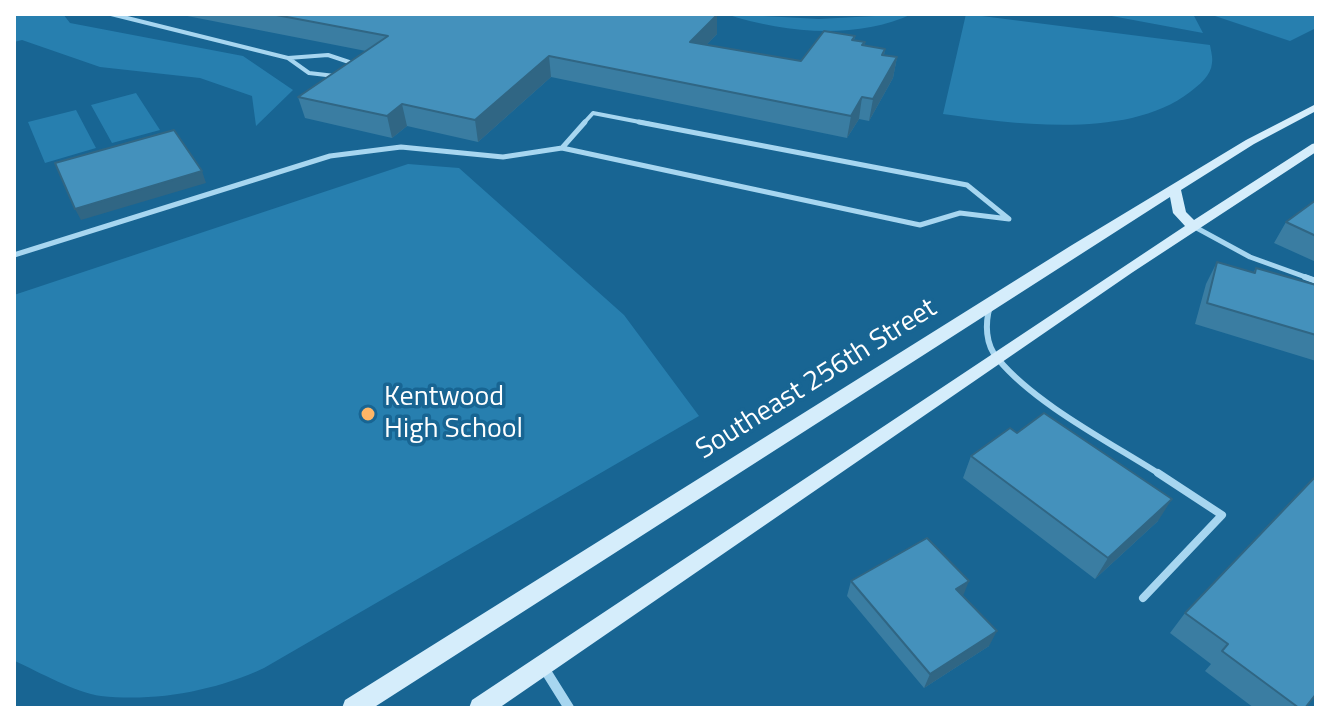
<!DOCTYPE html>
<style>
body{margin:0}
#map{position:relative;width:1330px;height:722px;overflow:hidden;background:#186593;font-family:"Titillium Web",sans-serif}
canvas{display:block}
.frame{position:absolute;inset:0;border:16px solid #fff;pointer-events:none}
</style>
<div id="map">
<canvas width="1330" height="722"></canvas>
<div class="frame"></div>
</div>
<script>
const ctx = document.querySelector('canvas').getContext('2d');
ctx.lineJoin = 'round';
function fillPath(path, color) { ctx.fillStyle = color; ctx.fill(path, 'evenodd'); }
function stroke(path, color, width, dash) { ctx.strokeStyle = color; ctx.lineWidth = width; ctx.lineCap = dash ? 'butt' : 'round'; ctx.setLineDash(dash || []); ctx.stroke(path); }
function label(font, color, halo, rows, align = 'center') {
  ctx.font = font + ' "Titillium Web",sans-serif'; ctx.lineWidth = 7; ctx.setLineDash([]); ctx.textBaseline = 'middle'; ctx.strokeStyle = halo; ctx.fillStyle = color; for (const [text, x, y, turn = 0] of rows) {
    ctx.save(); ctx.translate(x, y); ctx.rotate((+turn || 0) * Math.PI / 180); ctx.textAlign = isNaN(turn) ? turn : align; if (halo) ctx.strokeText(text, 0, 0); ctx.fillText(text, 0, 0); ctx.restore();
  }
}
fillPath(new Path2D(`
 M14,14H63L70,23L243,56L293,90L256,126L252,96L200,78L100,67L22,40L14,42Z
 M726,14L819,19L912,14C856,40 783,33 726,14Z
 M966,14L1210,45C1211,51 1213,58 1212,63C1211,76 1199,85 1190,92C1128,140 1015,124 943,114Z
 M1101,14H1193L1203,33Z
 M1209,14H1316V28L1290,41Z
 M136,93L160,130L112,143L91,105Z
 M76,110L96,148L45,163L28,122Z
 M408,164L459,168L624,315L699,416L264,668C215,691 155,702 101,696C76,693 39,672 15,661L14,295Z`), '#277faf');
stroke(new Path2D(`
 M111,14L288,58L328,55L349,62L348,69
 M288,58L309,73L335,76
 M583,124L593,113L650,124`), '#a7d6f0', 4);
stroke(new Path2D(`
 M585,122L562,148L920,225L960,213L1009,219L967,185L639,122
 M1193,226L1250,257L1311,279
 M14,255L330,156L401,147L503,157L562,148`), '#a7d6f0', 5);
stroke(new Path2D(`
 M1305,277L1316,281
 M990,306C985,323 985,345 998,359C1035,404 1111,443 1161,475`), '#a7d6f0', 6);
stroke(new Path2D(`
 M1143,598L1222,515L1158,473`), '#a7d6f0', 8);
stroke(new Path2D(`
 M544,668L569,708`), '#a7d6f0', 10);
fillPath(new Path2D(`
 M1316,104V111L1254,144L1181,190L1186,212L1194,220L1312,144L1316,143V152L1133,272L499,708H469L472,700L1185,226L1173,213L1170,197L373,708H342L345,700L1072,245L1246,140Z`), '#d5edfb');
fillPath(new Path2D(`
 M177,14H714L717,34L706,45L801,61L855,36L854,40L865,42L864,46L885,49L884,55L897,57L893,78L869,121L859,119L847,138L551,77L478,142L407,126L392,138L305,118L298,97L366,51Z
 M1316,200V262L1274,243L1286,222Z
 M1217,262L1253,273L1256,268L1316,285V361L1195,324L1206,284Z
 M971,456L1158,521L1095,579L963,478Z
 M1316,476L1305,708H1254L1205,671L1211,664L1170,633L1185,613Z
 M851,581L963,596L989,646L924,688L847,596Z`), '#3a7da2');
fillPath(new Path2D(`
 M717,15V34L689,63L690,42Z
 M549,56L551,77L478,142L475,120Z
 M897,57L893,78L869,121L873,99Z
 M862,97L859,119L847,138L851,116Z
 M402,104L407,126L392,138L387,116Z
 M202,171L206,183L81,220L75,209Z
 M1172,499L1158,521L1095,579L1108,558Z
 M969,581L963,596L956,589Z
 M997,631L989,646L924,688L930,674Z`), '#306684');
const building = new Path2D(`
 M271,14H714L717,15L690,42L801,61L824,31L855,36L852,40L865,42L862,45L885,49L882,55L897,57L873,99L862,97L851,116L549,56L475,120L402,104L387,116L298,97L388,36Z
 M174,130L202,171L75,209L55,163Z
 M1316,200V236L1286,222Z
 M1217,262L1255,273L1256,268L1316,285V335L1207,303Z
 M1044,413L1172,499L1108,558L971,456L1010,428L1017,433Z
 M1316,476V694L1305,708H1299L1222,651L1228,644L1185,613Z
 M927,538L969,581L956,589L997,631L930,674L851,581Z`);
fillPath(building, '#4491bc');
stroke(building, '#306684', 2);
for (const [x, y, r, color] of [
 [368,414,8,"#ffb666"]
]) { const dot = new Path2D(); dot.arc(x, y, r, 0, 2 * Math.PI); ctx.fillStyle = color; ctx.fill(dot); stroke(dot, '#186593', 3); }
label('28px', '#fff', '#186593', [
 ["Southeast 256th Street",817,380,-32]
]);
label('28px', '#fff', '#186593', [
 ["Kentwood",384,398],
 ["High School",384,430]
], 'left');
</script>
